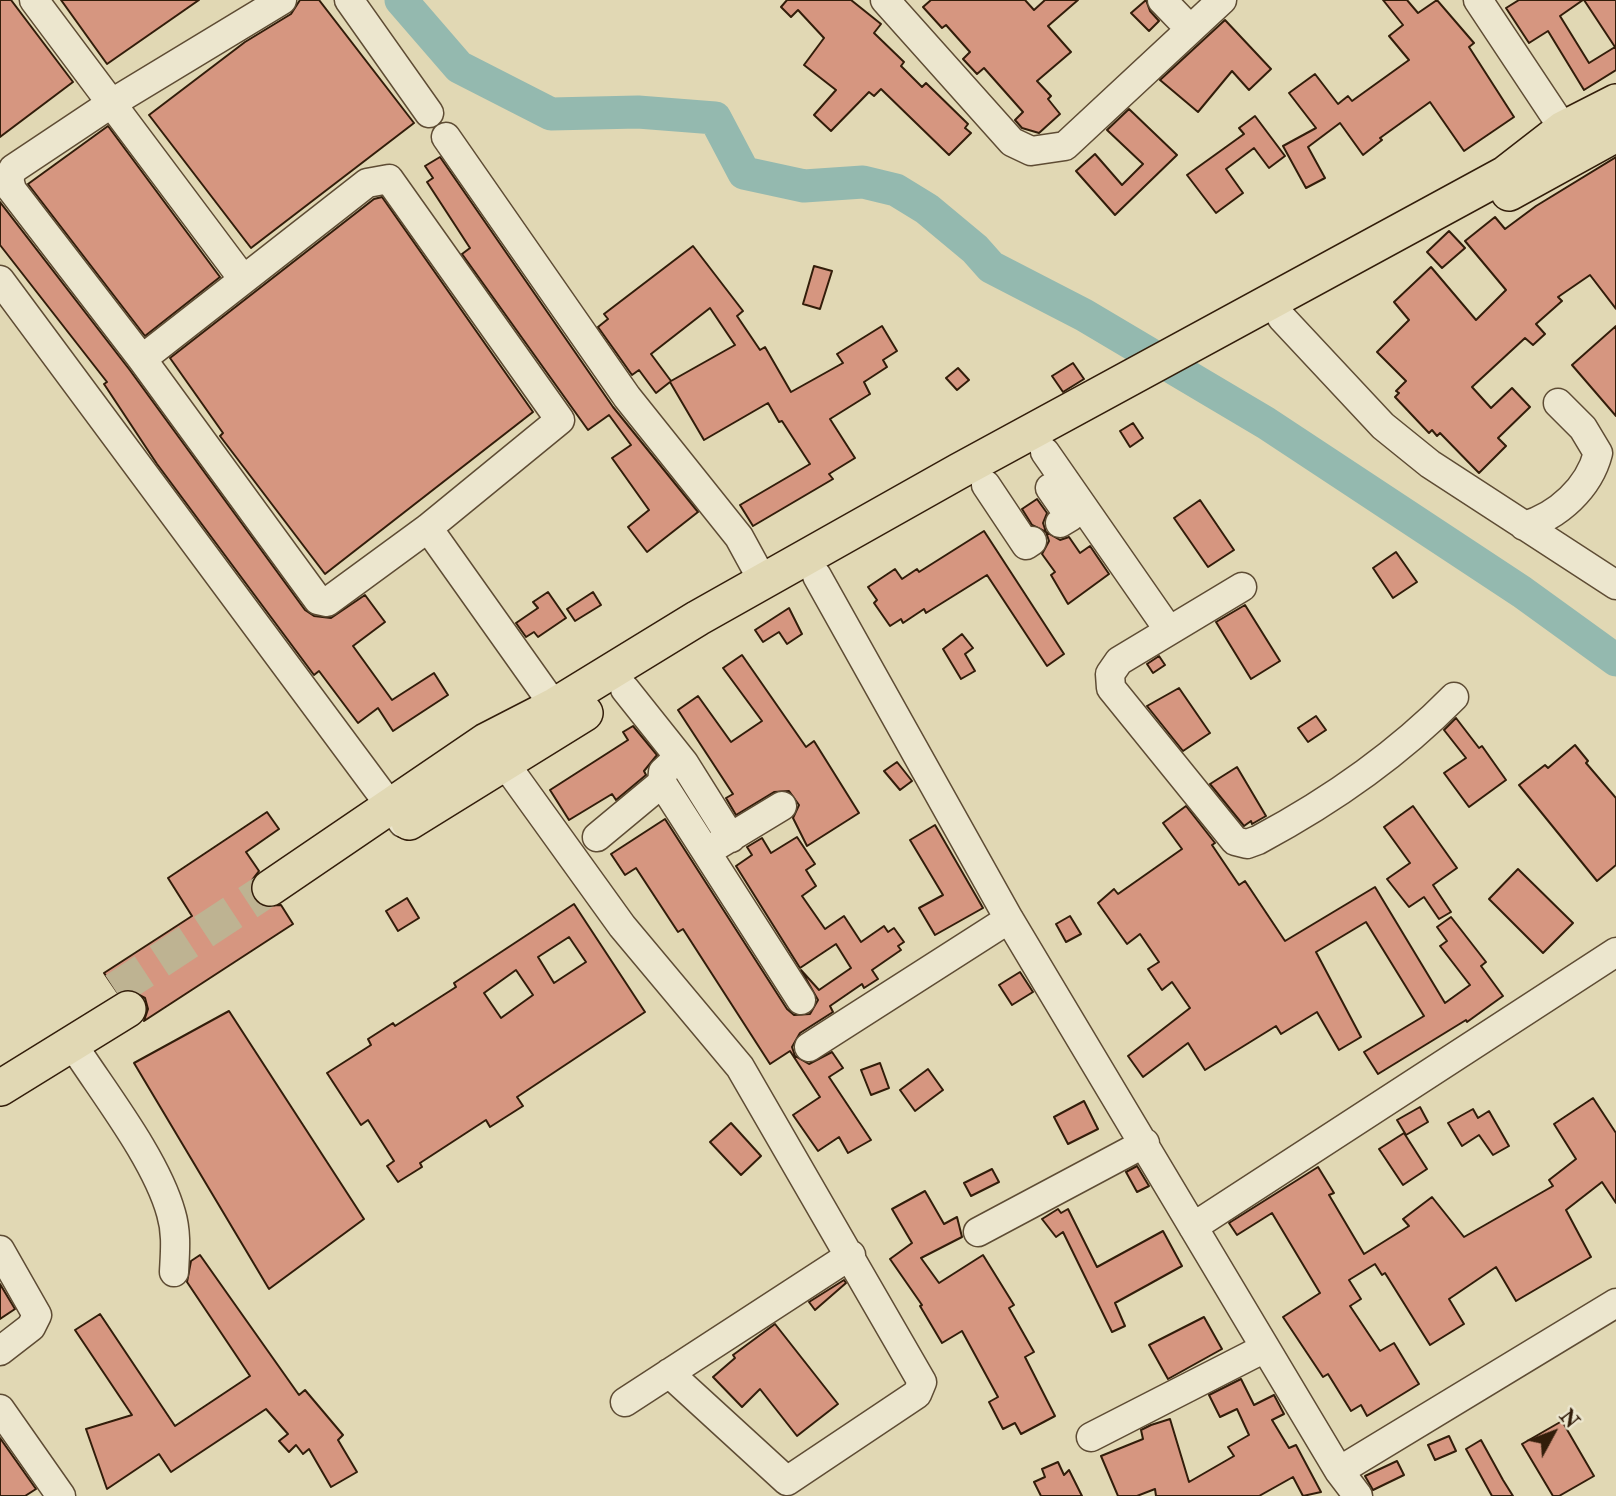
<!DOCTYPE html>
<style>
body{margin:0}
#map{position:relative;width:1616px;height:1496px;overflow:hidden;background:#e1d8b4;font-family:"IM FELL Double Pica",serif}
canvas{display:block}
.north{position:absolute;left:1518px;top:1398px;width:70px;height:70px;-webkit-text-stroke:5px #ece6ce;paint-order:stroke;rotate:49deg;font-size:19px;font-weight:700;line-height:28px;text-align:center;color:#321d0a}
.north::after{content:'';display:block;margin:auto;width:24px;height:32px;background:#321d0a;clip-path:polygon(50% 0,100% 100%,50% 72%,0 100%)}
</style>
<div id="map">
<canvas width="1616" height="1496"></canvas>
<div class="north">N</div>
</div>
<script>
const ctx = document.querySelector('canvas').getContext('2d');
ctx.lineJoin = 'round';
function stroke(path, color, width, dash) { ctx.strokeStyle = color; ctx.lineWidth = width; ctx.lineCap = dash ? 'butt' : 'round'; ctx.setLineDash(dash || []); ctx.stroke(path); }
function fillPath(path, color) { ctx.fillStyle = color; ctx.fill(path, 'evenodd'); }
stroke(new Path2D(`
 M401,0L459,67L551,114L638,112L715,118L744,173L804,186L863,182L896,190L927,209L975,249L991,267L1084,315L1266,423L1522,592L1616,660`), '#94b9af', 33);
const building = new Path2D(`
 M0,0H11L73,82L0,137Z
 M61,0H199L107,64Z
 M300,0H319L414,123L251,248L149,115L245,42L291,14Z
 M787,0H851L881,24L874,33L904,62L901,66L922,87L926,83L968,124L965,128L971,133L949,155L881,89L874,96L869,92L831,131L814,115L836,90L804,65L824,38L798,10L791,17L781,7Z
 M931,0H1025L1034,10L1045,0H1078L1048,26L1071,52L1037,81L1051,96L1048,99L1060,114L1039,133L1022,128L1015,120L1023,112L984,68L977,74L963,59L970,52L946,25L942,28L923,7Z
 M1146,0L1150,11L1159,21L1149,31L1131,13Z
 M1383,0H1407L1418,13L1437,0L1474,43L1469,47L1514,117L1464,151L1430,102L1380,138L1382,140L1363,155L1340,123L1308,147L1325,178L1306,188L1283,146L1316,128L1289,93L1315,74L1338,104L1348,96L1352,101L1409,60L1389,36L1403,25Z
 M1519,0H1583L1560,16L1589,63L1615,47L1584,0H1616V70L1584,90L1548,31L1529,43L1506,8Z
 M1225,20L1271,69L1249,90L1232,71L1198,112L1160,80Z
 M1129,109L1177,155L1115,215L1076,171L1095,154L1122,185L1143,164L1107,130Z
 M1255,116L1285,156L1269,168L1254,148L1226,169L1243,193L1216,213L1187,175L1244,134L1239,128Z
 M108,126L220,277L145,336L28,184Z
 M440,157L613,407L698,512L647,552L628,527L649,510L612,458L631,445L609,415L588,430L462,254L470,248L427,182L433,178L425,166Z
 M1616,157V309L1590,275L1558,297L1562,301L1536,324L1545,334L1533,345L1525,338L1472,387L1491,408L1512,388L1530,407L1498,438L1506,446L1479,473L1440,433L1437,436L1432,430L1429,433L1395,397L1399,393L1396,391L1406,381L1377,352L1409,320L1394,302L1431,267L1476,320L1506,290L1465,241L1495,217L1505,229L1536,206Z
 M382,197L533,412L325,574L220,436L223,433L170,358L374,199Z
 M0,202L129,369L305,610L314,616L331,618L365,595L385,622L353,646L392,700L434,673L448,695L393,731L378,708L358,723L319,671L314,675L157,464L104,384L107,382L0,245Z
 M1449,231L1465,248L1442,268L1427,252Z
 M693,246L743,311L737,316L760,350L765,347L791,392L843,363L837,354L882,326L897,351L883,360L887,367L864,382L870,394L830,419L855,458L829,474L833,479L753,526L740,505L810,464L782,421L779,422L768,403L704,440L670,382L656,393L639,370L632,375L598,327L608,319L604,314ZM710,308L735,345L671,381L651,354Z
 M814,266L832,271L820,309L803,304Z
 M1616,326V416L1572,365Z
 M1073,363L1084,379L1063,392L1052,376Z
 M958,368L969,380L957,390L946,378Z
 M1133,423L1143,438L1130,447L1120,431Z
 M1037,499L1047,513L1043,523L1046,532L1060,540L1069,537L1080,553L1090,546L1109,574L1068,604L1051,575L1055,572L1042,554L1049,541L1046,532L1032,525L1022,509Z
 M1200,500L1234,550L1208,567L1174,518Z
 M984,531L1064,654L1047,666L987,575L926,613L924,609L903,623L901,619L890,626L874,603L877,600L868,587L895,569L902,579L917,569L919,572Z
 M1396,552L1417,582L1393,598L1373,568Z
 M548,592L566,618L538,637L534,632L526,637L516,623L538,608L533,602Z
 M593,592L601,605L575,621L567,609Z
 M1245,605L1280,661L1251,679L1216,622Z
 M789,608L802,634L787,644L779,632L763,642L755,630Z
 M962,634L973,648L965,654L975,671L961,679L943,649Z
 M742,655L806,747L814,741L859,813L807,846L793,818L799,805L789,791L774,792L736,815L726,798L733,794L678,710L698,696L731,742L762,721L723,668Z
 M1159,656L1165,665L1153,673L1147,664Z
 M1179,688L1210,733L1183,751L1147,706Z
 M1316,716L1326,730L1308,742L1298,728Z
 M1456,718L1479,748L1482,746L1506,780L1469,807L1444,773L1466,758L1444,730Z
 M633,726L657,755L644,771L646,775L616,800L612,794L569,820L550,790L628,740L623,732Z
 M1575,745L1588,761L1586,763L1616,798V865L1597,881L1519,785L1545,765L1548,768Z
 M897,762L912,781L900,790L884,771Z
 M1237,767L1266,816L1252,824L1251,821L1244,826L1210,784Z
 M1186,806L1215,843L1212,845L1239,885L1245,881L1285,941L1375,887L1445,1003L1470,985L1440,946L1447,941L1437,927L1451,917L1486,962L1481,966L1503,996L1467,1022L1466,1020L1378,1074L1364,1052L1424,1016L1366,922L1316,952L1361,1037L1339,1050L1317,1012L1281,1034L1276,1026L1205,1070L1188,1043L1143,1077L1128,1056L1190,1008L1172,982L1162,990L1148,969L1159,962L1140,934L1127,944L1098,903L1114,889L1118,894L1182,849L1163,823Z
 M1413,806L1457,868L1433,885L1451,912L1439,919L1424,897L1409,907L1387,879L1410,863L1384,827Z
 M267,812L279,829L246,852L259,871L252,880L250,890L254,900L262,906L281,905L293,924L144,1021L148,1009L145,998L128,989L117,992L104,973L192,916L168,878Z
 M665,819L787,1009L794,1015L810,1014L818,1000L801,970L819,990L851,968L836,944L800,968L736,866L752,855L747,847L762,838L771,853L797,837L815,864L806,870L816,886L802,896L825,929L844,916L861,942L884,926L888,932L894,928L904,942L898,946L901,950L872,970L878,979L864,988L862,984L830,1006L833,1012L800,1033L792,1047L795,1056L809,1064L832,1052L843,1068L829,1077L871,1140L848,1153L839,1137L818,1151L793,1115L820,1097L790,1051L770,1064L683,929L678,932L636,868L625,875L611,854Z
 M935,825L983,908L935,935L919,908L943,895L910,840Z
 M1518,869L1573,923L1543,953L1489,899Z
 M407,898L419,918L398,931L386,911Z
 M574,904L645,1012L517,1097L523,1106L490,1127L486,1120L420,1163L422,1167L398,1182L387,1166L394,1161L368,1120L361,1125L327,1073L371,1045L368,1039L393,1023L395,1026L456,987L454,983ZM569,937L586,962L554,983L538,957ZM516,970L533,995L501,1018L484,993Z
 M1070,916L1081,934L1066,942L1056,924Z
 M1020,972L1033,992L1012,1005L999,985Z
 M229,1011L364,1219L269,1289L134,1063Z
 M880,1063L889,1088L871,1095L861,1070Z
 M928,1069L943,1090L915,1111L900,1090Z
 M1593,1098L1616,1133V1203L1602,1182L1566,1210L1591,1257L1516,1301L1496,1267L1449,1299L1464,1324L1430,1345L1385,1273L1382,1275L1375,1264L1349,1280L1361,1299L1350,1306L1380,1351L1394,1343L1419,1384L1367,1416L1361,1405L1351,1411L1328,1374L1323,1377L1283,1317L1320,1293L1272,1213L1237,1235L1229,1223L1318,1167L1334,1193L1329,1195L1364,1254L1409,1226L1403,1219L1432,1197L1464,1237L1553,1186L1549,1180L1576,1159L1554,1124Z
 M1084,1101L1098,1129L1068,1144L1054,1117Z
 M1420,1107L1428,1122L1406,1135L1397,1120Z
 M1473,1109L1478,1118L1489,1111L1509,1146L1493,1155L1479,1135L1462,1146L1448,1123Z
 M731,1123L761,1156L741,1175L710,1142Z
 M1404,1133L1427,1169L1403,1185L1379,1149Z
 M1137,1166L1149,1186L1137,1192L1126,1172Z
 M992,1169L999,1182L971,1196L964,1183Z
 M925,1191L944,1224L957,1217L962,1237L921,1258L939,1283L983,1255L1014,1305L1009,1308L1034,1352L1025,1357L1055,1416L1021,1434L1015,1423L1003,1429L989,1402L998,1397L962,1331L942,1343L920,1306L922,1305L890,1259L912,1243L892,1209Z
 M1058,1209L1061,1213L1068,1209L1097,1267L1163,1231L1182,1266L1115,1303L1125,1326L1112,1332L1063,1232L1056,1237L1042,1219Z
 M200,1255L299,1395L305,1390L343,1435L338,1440L357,1472L331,1487L309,1449L303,1454L296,1445L289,1452L279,1441L288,1434L266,1409L171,1472L159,1454L107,1489L86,1429L132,1415L75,1330L100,1314L175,1426L250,1376L187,1282L191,1261Z
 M844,1280L846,1283L815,1310L809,1302Z
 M0,1284L15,1309L0,1319Z
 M1204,1317L1222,1349L1168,1379L1149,1345Z
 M775,1324L838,1404L797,1436L760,1389L742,1407L713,1377L735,1358L733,1355Z
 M1241,1379L1254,1405L1274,1395L1284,1414L1272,1420L1289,1448L1296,1445L1321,1492L1303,1496L1293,1477L1259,1496H1156L1155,1489L1137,1496H1118L1101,1456L1143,1439L1141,1430L1151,1425L1170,1419L1189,1482L1234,1456L1228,1447L1249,1435L1237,1409L1220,1417L1209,1395Z
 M1562,1421L1594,1476L1559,1496H1553L1522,1444Z
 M1449,1436L1456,1451L1435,1460L1428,1445Z
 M0,1438L36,1489L25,1496H0Z
 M1481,1440L1503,1480L1513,1496H1492L1466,1449Z
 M1397,1461L1404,1475L1373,1490L1365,1476Z
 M1058,1462L1064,1475L1069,1470L1082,1496H1041L1034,1482L1045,1477L1042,1469Z`);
fillPath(building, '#d69680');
stroke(building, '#321d0a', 2);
stroke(new Path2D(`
 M115,990L270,888`), '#beb392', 35, [35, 18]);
const minor = new Path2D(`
 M34,0L243,279
 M349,0L429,113
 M885,0L1012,142L1031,151L1065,146L1222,0
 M1162,0L1190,29
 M1478,0L1575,146
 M446,137L627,397L739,537L763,581
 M0,280L403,823
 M1282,318L1383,426L1430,464L1616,585
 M142,359L367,183L389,179L560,420L428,528L327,602L318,600L142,359L12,190L9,179L13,169L112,103L282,0
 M1045,452L1168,629
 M986,485L1026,545L1032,541
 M1050,488L1070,517L1060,523
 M1524,526C1558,516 1589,488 1598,453L1583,428L1558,403
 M428,528L565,721
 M817,576L1009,919L1339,1471L1358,1496
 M1242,587L1119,661L1110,674L1111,688L1235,841L1247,844L1258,840C1331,801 1396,756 1454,697
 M625,689L684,763L731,838
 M679,757L663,772L662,783L801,1000
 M506,765L622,926L740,1067L922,1382L917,1394L787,1481L669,1373
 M597,837L662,783
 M716,846L782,806
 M73,1045C104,1093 156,1159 171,1213C177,1233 175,1252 174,1272
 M809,1047L1009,919
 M1193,1227L1616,952
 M978,1232L1145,1143
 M0,1250L37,1315L31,1327L0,1351
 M625,1402L851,1255
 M0,1409L61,1496
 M1091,1437L1265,1348
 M1339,1471L1616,1303`);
const major = new Path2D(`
 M1509,193L1616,134
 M409,822L585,713
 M270,888L486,741L556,705L698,618L959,471L1505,174L1563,129L1616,102
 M0,1088L128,1009`);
stroke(minor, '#5e4c34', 31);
stroke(major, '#321d0a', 38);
stroke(minor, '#ece6ce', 28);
stroke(major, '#e1d8b4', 35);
</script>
